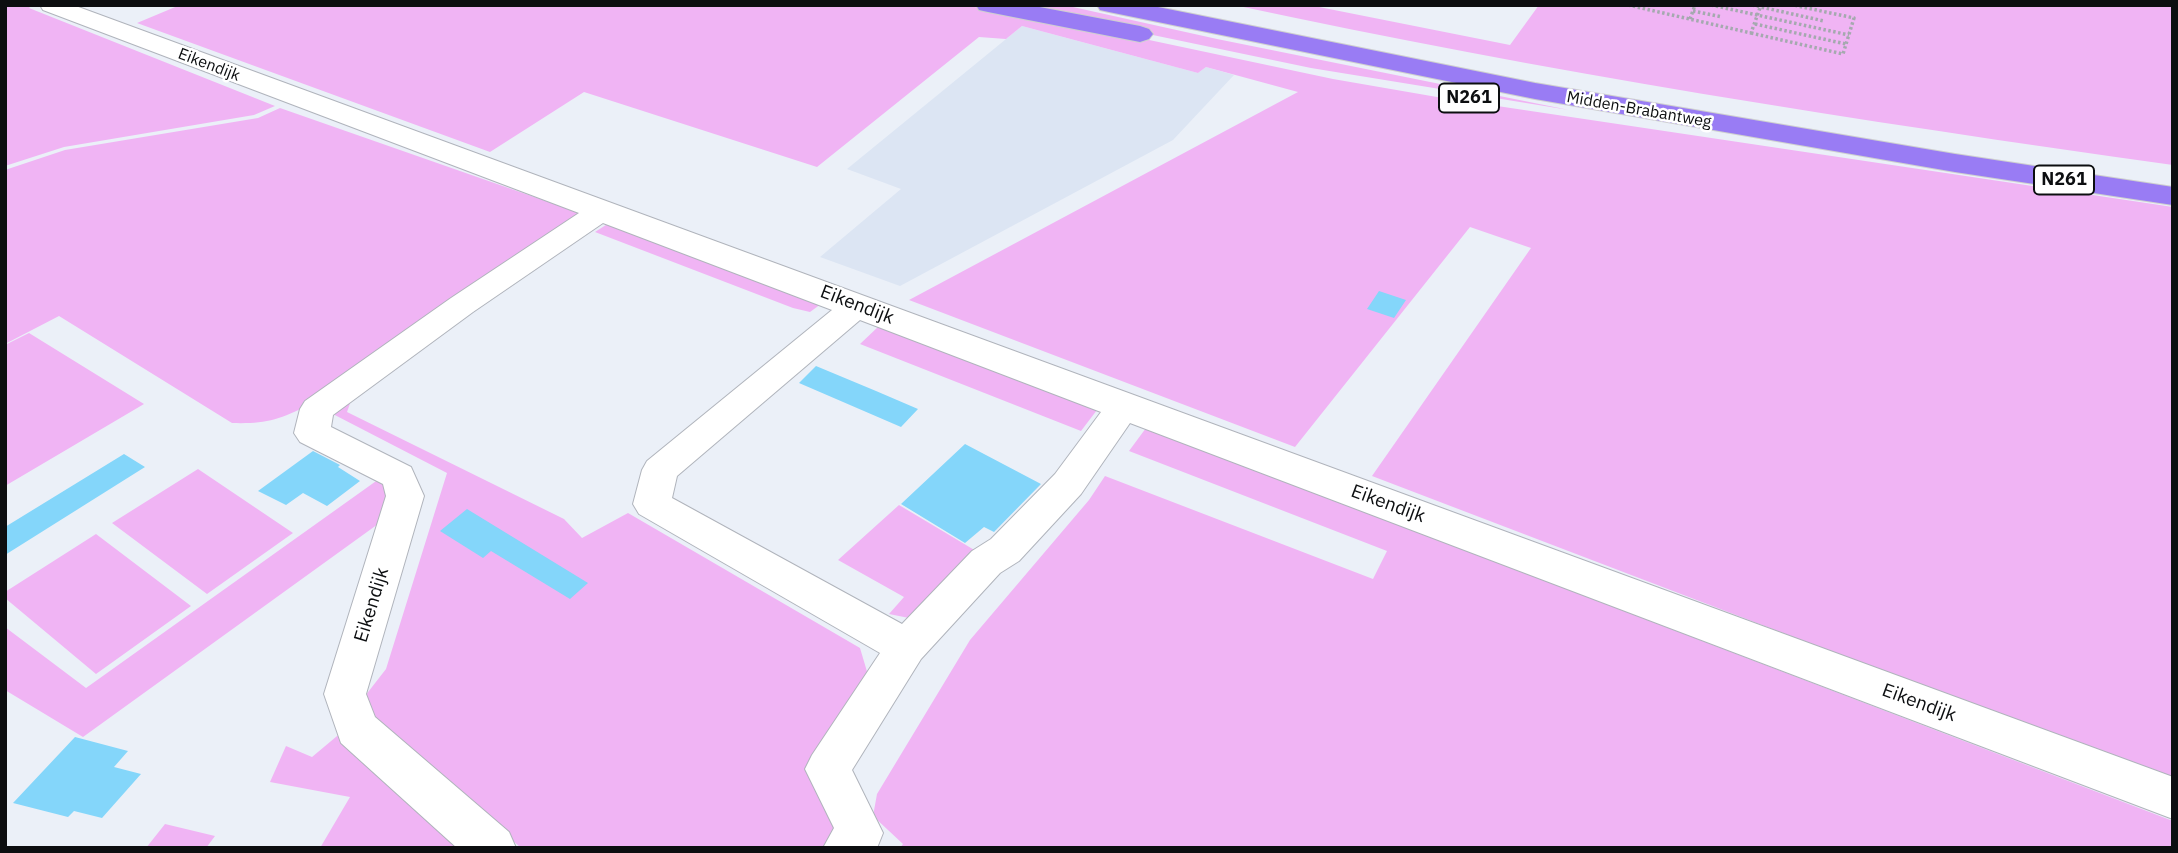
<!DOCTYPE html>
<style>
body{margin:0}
#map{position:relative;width:2178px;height:853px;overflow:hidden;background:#ebf0f8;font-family:"IBM Plex Sans",sans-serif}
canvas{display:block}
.frame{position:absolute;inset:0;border:7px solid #0c0e10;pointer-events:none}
</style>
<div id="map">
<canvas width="2178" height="853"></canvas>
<div class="frame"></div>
</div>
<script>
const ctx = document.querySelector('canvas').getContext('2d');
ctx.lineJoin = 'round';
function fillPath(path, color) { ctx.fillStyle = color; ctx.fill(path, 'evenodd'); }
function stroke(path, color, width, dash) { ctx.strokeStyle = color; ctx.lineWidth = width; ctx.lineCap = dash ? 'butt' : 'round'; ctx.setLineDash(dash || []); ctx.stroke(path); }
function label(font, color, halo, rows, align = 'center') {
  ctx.font = font + ' "IBM Plex Sans",sans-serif'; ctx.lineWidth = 5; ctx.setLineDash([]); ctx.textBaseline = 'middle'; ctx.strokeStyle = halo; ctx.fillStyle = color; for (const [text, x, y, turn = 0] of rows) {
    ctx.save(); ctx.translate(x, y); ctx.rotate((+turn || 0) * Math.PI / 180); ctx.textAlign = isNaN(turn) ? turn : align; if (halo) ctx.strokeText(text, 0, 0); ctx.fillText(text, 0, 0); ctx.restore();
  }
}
fillPath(new Path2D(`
 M1022,26L1198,73L1206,67L1234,75L1173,140L900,286L820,257L901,189L847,169Z`), '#dce5f3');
fillPath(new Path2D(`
 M5,5H32L29,8L275,106L254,115L64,147L5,166Z
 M180,5H961L1036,16L1333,79L1437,97L2173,207V782L1372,476L1531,248L1470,227L1295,447L909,300L1298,92L1206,67L1198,73L1022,26L1006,39L979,37L817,167L584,92L490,152L137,23Z
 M1009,5H1064L1217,39L1569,110L1311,68Z
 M1234,5H1309L1510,45L1539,5H2173V165C1859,121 1544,72 1234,5Z
 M280,108L580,213L308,405C280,420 264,424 232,423L59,316L5,344V170L65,150L258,118Z
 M609,223L821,304L810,312L793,308L595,232Z
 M879,326L1097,410L1081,431L860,344Z
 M29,333L144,404L5,486V345Z
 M353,395L347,412L564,519L582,538L628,513L860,648L871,685L838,832L824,848H521L397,736L358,705L386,669L447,473L329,412Z
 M1146,428L2173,821V848H900L903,844L873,816L877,794L970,640L1089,500L1105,476L1373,579L1387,551L1129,451Z
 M198,469L293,533L207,594L112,523Z
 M386,474L396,489L385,519L83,737L5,690V627L86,688Z
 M899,505L981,554L909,618L889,614L904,597L838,560Z
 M96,534L191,606L96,674L5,598V592Z
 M361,716L494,848H320L350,797L270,782L286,746L312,757Z
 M165,824L215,836L206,848H146Z`), '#f0b4f4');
fillPath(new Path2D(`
 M1379,291L1406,300L1394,318L1367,309Z
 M816,366L876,391L918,409L901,427L799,383Z
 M965,444L1041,484L994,532L984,527L965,543L901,504Z
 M313,451L340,465L338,467L360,481L327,506L303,493L286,505L258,491Z
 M124,454L145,467L5,555V527Z
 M467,509L588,583L570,599L491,551L483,558L440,531Z
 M75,737L128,751L114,767L141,774L102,818L74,811L68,817L13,803Z`), '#84d6fa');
const minor = new Path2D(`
 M40,5H73L2173,777V819L1130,423L1081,494L1019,561L1000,573L921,659L852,770L883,833L877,848H823L834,828L805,769L812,755L880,653L639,514L633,504L642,470L647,461L832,310L603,223L473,312L333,415L331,427L411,467L424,496L366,694L375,717L509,832L516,848H457L341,743L324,694L386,496L383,484L300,442L294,433L300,409L305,401L451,298L579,213L43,10ZM860,320L1101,412L1055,474L991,539L972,551L902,624L672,498L677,476Z`);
const highway = new Path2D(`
 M976,5H1029L1140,26L1149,29L1153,34L1149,39L1140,42L988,12L979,10Z
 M1097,5H1148L1535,83L1955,154L2173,187V205L1955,172L1535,99L1109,12L1100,10Z`);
stroke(minor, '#b0b4bc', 2);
stroke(highway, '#cecfcf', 2);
stroke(new Path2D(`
 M1628,5L1751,33L1761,5
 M1711,5L1849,35
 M1752,5L1824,21
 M1693,11L1722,17
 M1690,19L1695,5
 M1755,24L1846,44
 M1751,33L1843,54L1854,18L1793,5`), '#a5a9af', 3.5, [2.5, 2.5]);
fillPath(minor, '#fff');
fillPath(highway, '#997cf4');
label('16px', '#0c0e10', '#fff', [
 ["Eikendijk",209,65,21],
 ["Midden-Brabantweg",1639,110,10]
]);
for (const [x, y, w] of [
 [1469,98,60],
 [2064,180,60]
]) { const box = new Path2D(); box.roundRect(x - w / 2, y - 14.5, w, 29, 5); ctx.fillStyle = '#fff'; ctx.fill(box); stroke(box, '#0c0e10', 2); }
label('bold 18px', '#0c0e10', null, [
 ["N261",1469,98],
 ["N261",2064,180]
]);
label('19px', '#0c0e10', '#fff', [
 ["Eikendijk",857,305,21],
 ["Eikendijk",1388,504,20],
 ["Eikendijk",372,605,-73],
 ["Eikendijk",1919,703,20]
]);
</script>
